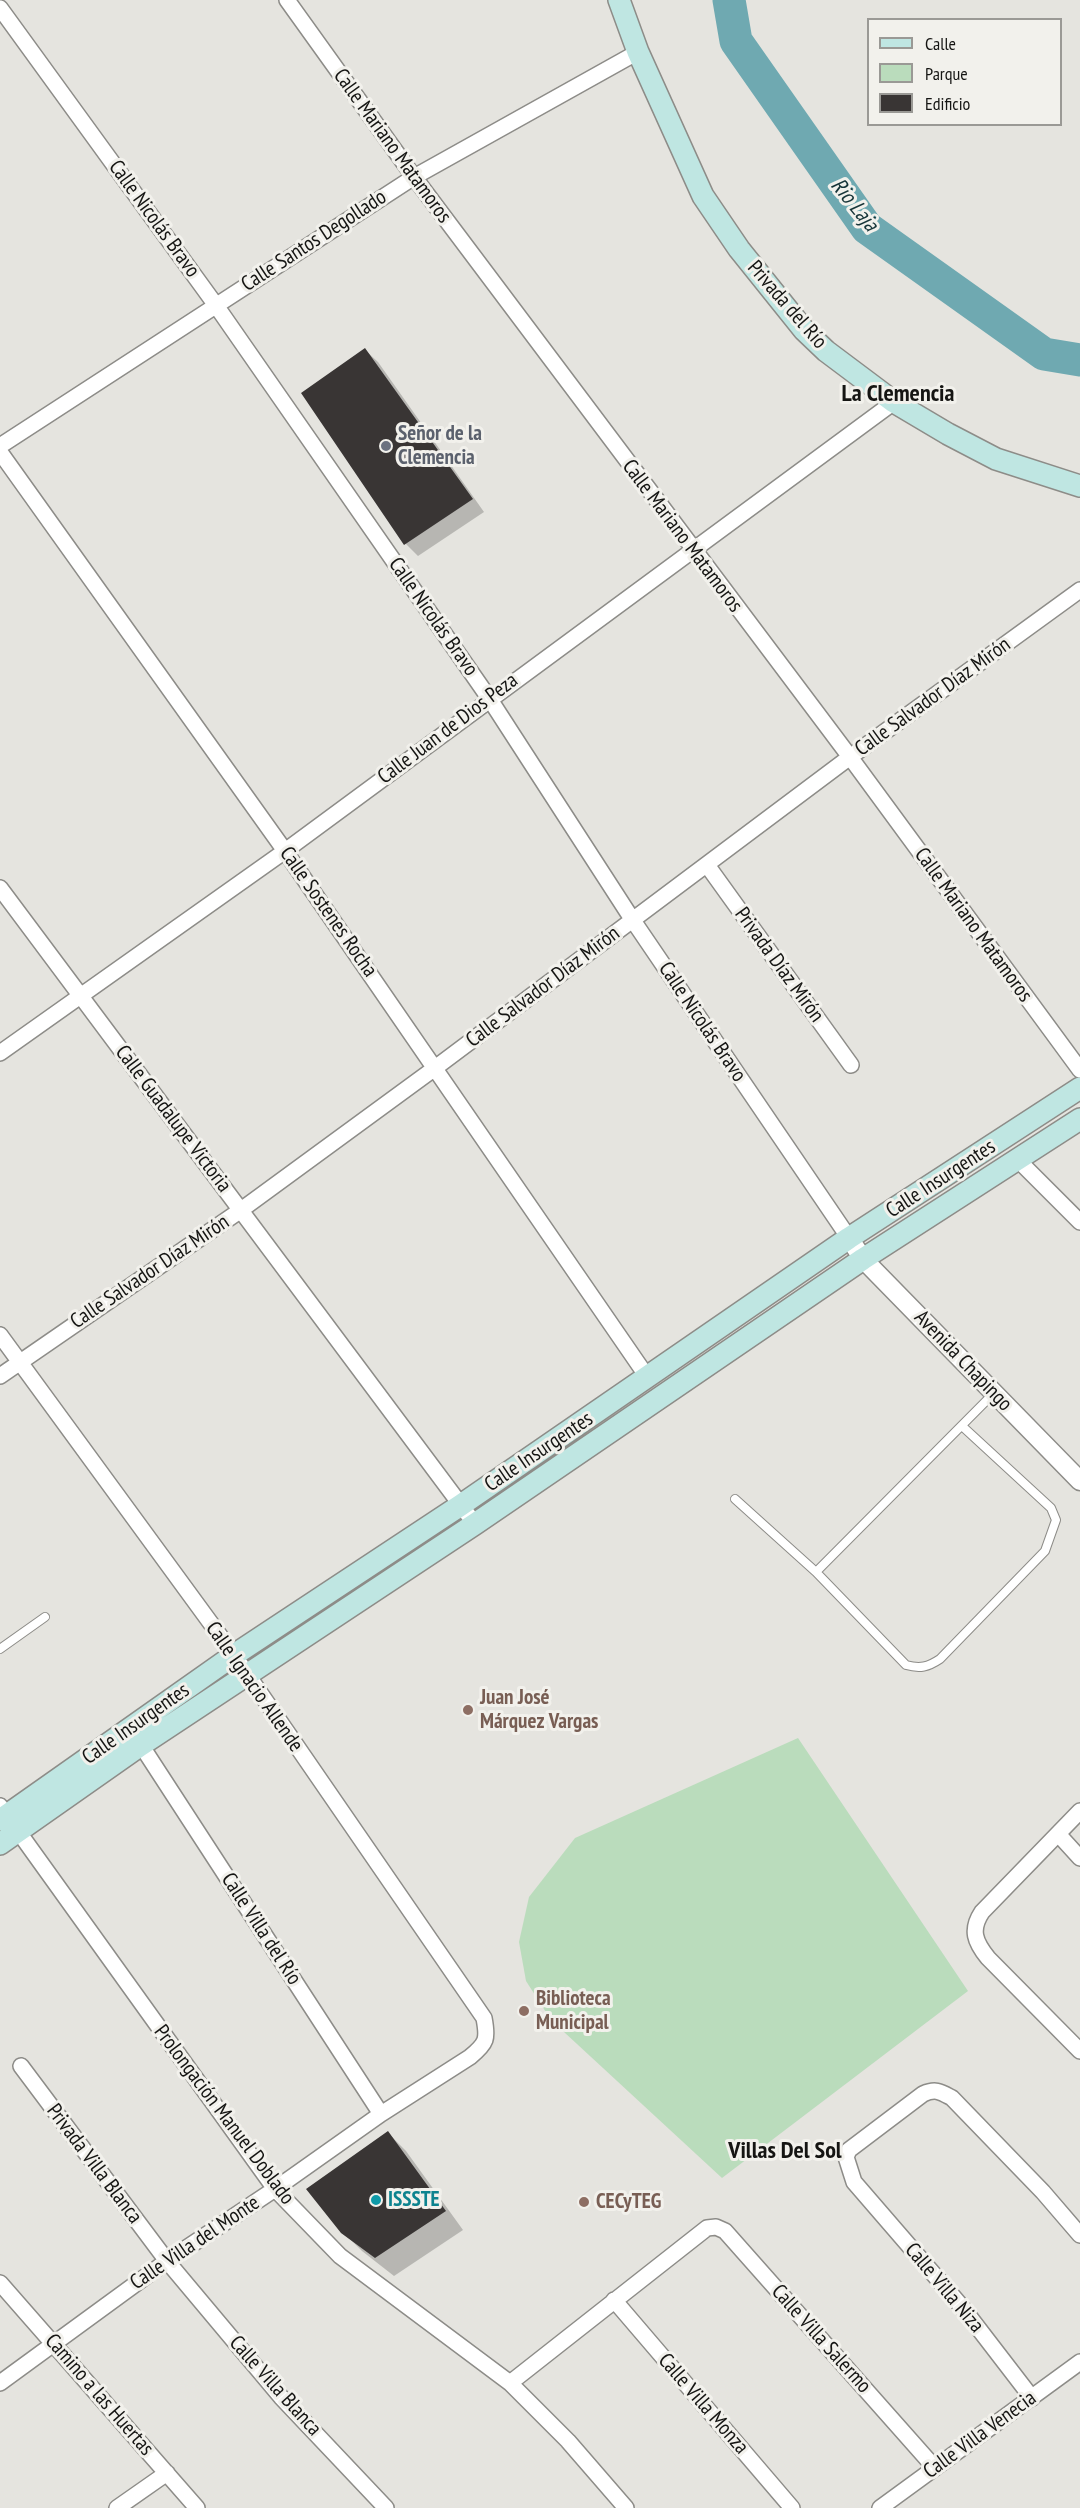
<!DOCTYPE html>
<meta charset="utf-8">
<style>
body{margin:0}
#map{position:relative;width:1080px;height:2508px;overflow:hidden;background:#e5e4df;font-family:"PT Sans Narrow",sans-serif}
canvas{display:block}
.legend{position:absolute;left:867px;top:18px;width:195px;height:108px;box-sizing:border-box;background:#f2f1ec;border:2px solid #9a9995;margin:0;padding:8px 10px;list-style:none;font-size:18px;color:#151513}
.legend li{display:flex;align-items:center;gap:12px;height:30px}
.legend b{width:30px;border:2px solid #9a9995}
</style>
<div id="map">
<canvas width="1080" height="2508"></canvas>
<ul class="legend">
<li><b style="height:8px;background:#bfe6e2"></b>Calle</li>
<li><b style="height:16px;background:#badcbc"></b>Parque</li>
<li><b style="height:16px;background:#393534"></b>Edificio</li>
</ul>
</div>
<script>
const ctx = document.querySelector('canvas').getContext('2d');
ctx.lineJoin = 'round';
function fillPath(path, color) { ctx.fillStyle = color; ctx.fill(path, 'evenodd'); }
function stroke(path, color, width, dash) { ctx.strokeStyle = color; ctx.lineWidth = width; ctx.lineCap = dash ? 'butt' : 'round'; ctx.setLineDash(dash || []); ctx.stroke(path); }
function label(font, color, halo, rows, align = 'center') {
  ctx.font = font + ' "PT Sans Narrow",sans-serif'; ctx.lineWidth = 6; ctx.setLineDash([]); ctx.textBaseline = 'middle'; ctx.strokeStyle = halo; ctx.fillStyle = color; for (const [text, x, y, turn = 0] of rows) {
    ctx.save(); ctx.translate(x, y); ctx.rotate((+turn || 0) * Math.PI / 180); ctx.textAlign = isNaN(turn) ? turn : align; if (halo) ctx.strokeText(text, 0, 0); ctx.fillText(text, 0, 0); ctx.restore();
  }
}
fillPath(new Path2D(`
 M798,1738L968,1991L722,2178L551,2020L526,1981L519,1942L529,1897L575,1838Z`), '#badcbc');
fillPath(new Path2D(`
 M365,350L378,362L484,512L418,556L406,544L303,394Z
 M388,2133L406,2151L463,2230L394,2276L362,2251L343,2232Z`), '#0003');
stroke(new Path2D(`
 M729,0L736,41L867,228L1044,354L1080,360`), '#6fa9b1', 33);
fillPath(new Path2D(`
 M365,348L473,499L404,545L301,393Z
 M388,2131L446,2211L375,2258L341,2233L306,2189Z`), '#393534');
const service = new Path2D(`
 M735,1499L816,1572L906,1665C920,1669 928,1667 940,1659L1045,1551L1056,1520L1051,1508L962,1426
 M816,1572L993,1394
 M0,1649L45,1617`);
const minor = new Path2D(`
 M287,0L414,177L850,757L1080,1070
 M0,8L215,304L489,698L632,919L849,1238
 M0,446L414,177L638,52
 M0,452L285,851L648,1378
 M707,865L851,1065
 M0,888L475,1524
 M0,1053L285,851L894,402
 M1018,1160L1080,1222
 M0,1335L234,1655L484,2018C488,2039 487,2043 470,2057L381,2114L275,2189L167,2261L0,2383
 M0,1376L241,1210L435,1068L850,757L1080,590
 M141,1745L381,2114
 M0,1806L275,2189L340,2256L510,2383L568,2441L626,2508
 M1080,1811L982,1912C970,1930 975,1942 988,1958L1080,2051
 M1059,1835L1080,1858
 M21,2066L167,2261L281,2397L386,2508
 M0,2283L197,2508
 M614,2300L792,2508
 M510,2383L707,2228L716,2227L725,2231L935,2468
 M1032,2398L962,2307L854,2182L846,2157L849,2150L923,2094C936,2088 941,2092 952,2098L1043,2192L1080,2235
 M117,2508L167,2473
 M880,2508L1080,2362`);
const tertiary = new Path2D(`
 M849,1238L863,1259L1080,1481`);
const secondary = new Path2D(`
 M619,0L638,52L703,196L739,249L804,330L826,351L894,402L948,434L996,459L1080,486
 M0,1820L234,1655L461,1505L849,1238L1080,1088
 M0,1844L141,1745L475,1524L863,1259L1080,1119`);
stroke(service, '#8d8c88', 10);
stroke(minor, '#8d8c88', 18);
stroke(tertiary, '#8d8c88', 21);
stroke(secondary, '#8d8c88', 24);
stroke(service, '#fff', 8);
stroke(minor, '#fff', 15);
stroke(tertiary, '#fff', 18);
stroke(secondary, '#bfe6e2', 21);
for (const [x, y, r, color] of [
 [386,446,6,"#6b7280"],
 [468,1710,6,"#8d6e63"],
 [524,2011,6,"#8d6e63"],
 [376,2200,6,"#0f9aa8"],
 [584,2202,6,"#8d6e63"]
]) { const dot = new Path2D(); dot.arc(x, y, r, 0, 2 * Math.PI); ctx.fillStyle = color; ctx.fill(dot); stroke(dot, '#f2f1ec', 2); }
label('21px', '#151513', '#f2f1ec', [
 ["Calle Mariano Matamoros",392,146,54],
 ["Calle Nicolás Bravo",154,219,54],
 ["Calle Santos Degollado",314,241,-33],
 ["Privada del Río",787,305,49],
 ["Calle Mariano Matamoros",682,536,53],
 ["Calle Nicolás Bravo",433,617,55],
 ["Calle Salvador Díaz Mirón",933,697,-36],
 ["Calle Juan de Dios Peza",448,729,-37],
 ["Calle Sostenes Rocha",328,912,55],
 ["Calle Mariano Matamoros",973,925,54],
 ["Privada Díaz Mirón",779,965,54],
 ["Calle Salvador Díaz Mirón",543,987,-37],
 ["Calle Nicolás Bravo",702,1022,56],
 ["Calle Guadalupe Victoria",173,1119,53],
 ["Calle Insurgentes",941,1179,-33],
 ["Calle Salvador Díaz Mirón",150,1272,-34],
 ["Avenida Chapingo",963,1361,46],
 ["Calle Insurgentes",539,1452,-34],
 ["Calle Ignacio Allende",254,1687,55],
 ["Calle Insurgentes",136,1724,-35],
 ["Calle Villa del Río",261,1929,57],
 ["Prolongación Manuel Doblado",224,2115,53],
 ["Privada Villa Blanca",94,2164,53],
 ["Calle Villa del Monte",195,2243,-34],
 ["Calle Villa Niza",944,2288,50],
 ["Calle Villa Salermo",821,2339,48],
 ["Calle Villa Blanca",275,2386,48],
 ["Camino a las Huertas",99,2395,49],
 ["Calle Villa Monza",703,2404,49],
 ["Calle Villa Venecia",980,2435,-36]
]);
label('bold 21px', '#5b616d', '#f2f1ec', [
 ["Señor de la",398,434],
 ["Clemencia",398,458]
], 'left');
label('bold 21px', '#785e54', '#f2f1ec', [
 ["Juan José",480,1698],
 ["Márquez Vargas",480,1722],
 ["Biblioteca",536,1999],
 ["Municipal",536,2023],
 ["CECyTEG",596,2202]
], 'left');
label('bold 21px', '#0d838f', '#f2f1ec', [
 ["ISSSTE",388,2200]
], 'left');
label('italic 22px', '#163438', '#f2f1ec', [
 ["Rio Laja",854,205,51]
]);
label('bold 24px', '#151513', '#f2f1ec', [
 ["La Clemencia",898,394],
 ["Villas Del Sol",785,2151]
]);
</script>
